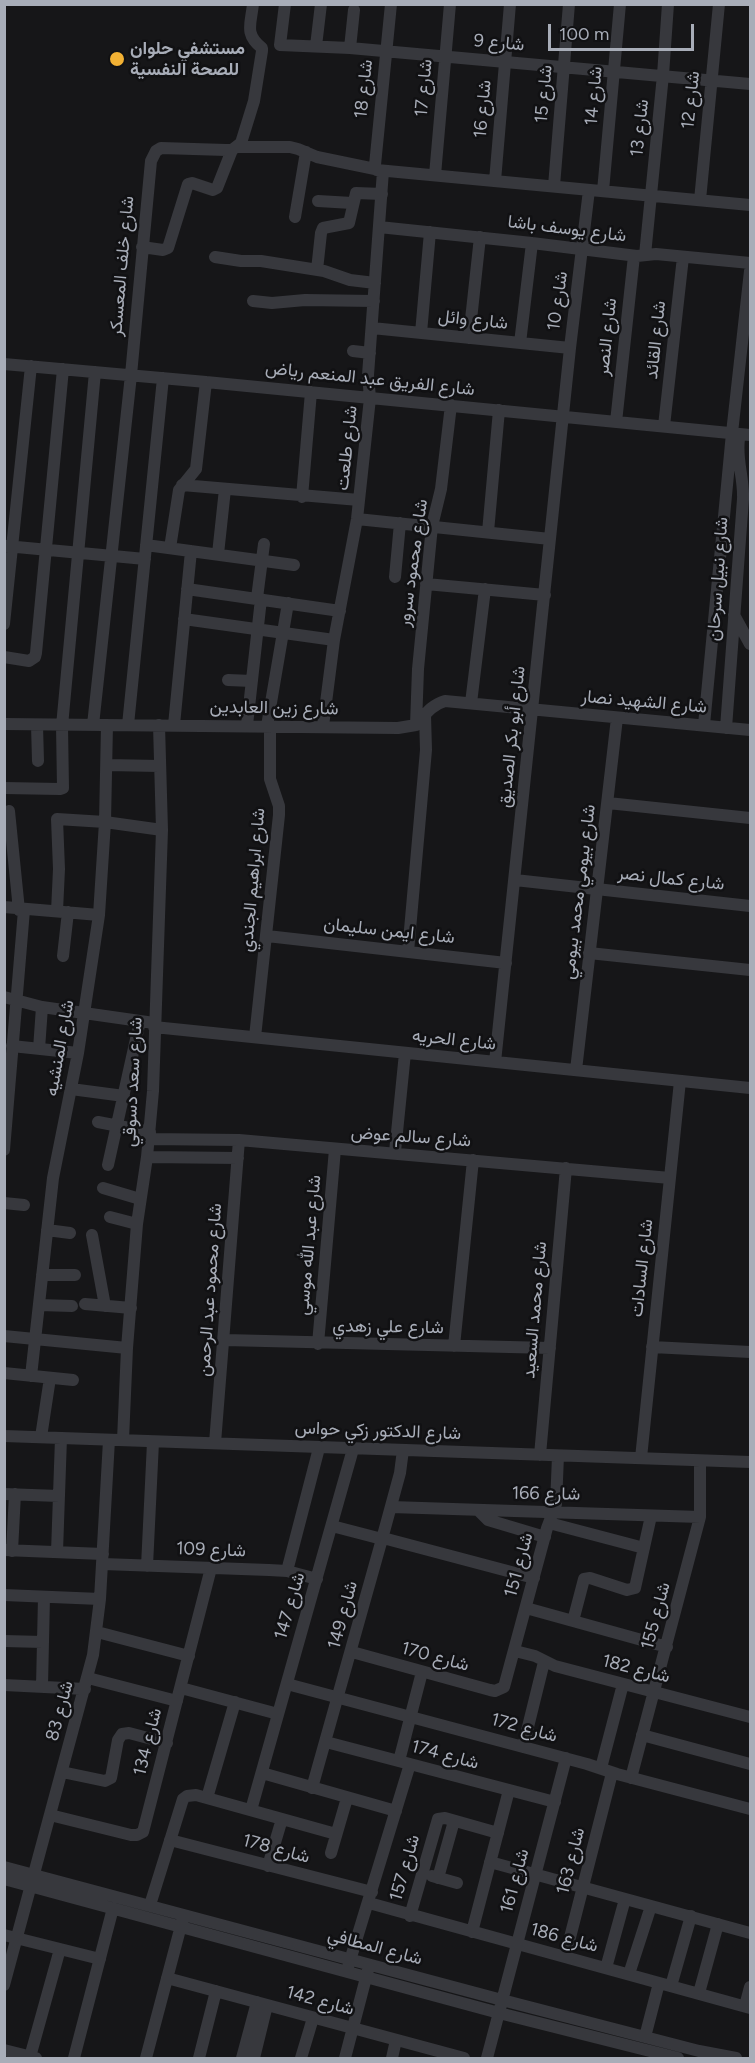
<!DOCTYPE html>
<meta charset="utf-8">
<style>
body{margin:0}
#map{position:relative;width:755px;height:2063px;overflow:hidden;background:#161618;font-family:Figtree,sans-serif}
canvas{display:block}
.frame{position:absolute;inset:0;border:6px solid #a8adb8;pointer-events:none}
.scale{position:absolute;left:548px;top:24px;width:146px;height:27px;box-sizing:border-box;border:3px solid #a8adb8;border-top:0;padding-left:8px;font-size:18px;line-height:21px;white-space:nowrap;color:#a8adb8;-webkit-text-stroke:4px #111113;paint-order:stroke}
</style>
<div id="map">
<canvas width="755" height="2063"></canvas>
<div class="frame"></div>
<div class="scale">100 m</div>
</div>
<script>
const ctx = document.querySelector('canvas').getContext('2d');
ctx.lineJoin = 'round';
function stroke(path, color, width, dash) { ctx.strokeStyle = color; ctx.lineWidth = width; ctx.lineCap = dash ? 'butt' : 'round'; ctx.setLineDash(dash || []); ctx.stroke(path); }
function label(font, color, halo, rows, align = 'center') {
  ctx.font = font + ' Figtree,Vazirmatn,sans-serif'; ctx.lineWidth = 5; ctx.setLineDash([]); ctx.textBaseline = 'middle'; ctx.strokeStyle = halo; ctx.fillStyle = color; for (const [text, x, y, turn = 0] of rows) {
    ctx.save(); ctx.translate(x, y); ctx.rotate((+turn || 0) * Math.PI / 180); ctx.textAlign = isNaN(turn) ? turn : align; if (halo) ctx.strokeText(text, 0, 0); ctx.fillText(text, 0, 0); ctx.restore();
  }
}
stroke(new Path2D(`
 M285,4L280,45L350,48L750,84
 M391,4L375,165L377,170L750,205
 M316,46L321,4
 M350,48L354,10
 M237,147H290L298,149L317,157L375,169
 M435,175L450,4
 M495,181L510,4
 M554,186L569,4
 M603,191L620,4
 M700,200L719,4
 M318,201L352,203
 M295,217L306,152
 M379,227L532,243L637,256L656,254L750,263
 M142,247L163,250L168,248L188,184L192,183L213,190L217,188L232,150
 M645,255L663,75L668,4
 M215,257L241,261H261L324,271L350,280L375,283
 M317,270L321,233L323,228L349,223L356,193L382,194
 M253,301L272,303L305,300L374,301
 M372,328L570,348
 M421,333L430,232
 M469,338L480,237
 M520,343L532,243
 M353,351L370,353
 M4,364L206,382L750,435
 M616,422L634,256
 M664,426L683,257
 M182,485L359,500
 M302,497L311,392
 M357,519L550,539
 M488,532L499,410
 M146,545L294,565
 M6,546L145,559
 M170,548L179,490L196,469L206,382
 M218,554L225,489
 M395,577L400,523
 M426,584L545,595
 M187,589L340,611
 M257,598L264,544
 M734,615L750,644
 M184,619L334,640
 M4,624L31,366
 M4,657L29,661L35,657L36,653L63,369
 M228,680L252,681
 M471,703L485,589
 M4,724L398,728L416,725C425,715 431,705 445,701L750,730
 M37,725L38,761
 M93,725L131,375L151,161L156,151L161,148L226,150H232L241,143L254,101L262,51V48C244,34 251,24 253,4
 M128,725L163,378
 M174,725L191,551
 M247,725L261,599
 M416,725L418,669L432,526L441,489L451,405
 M704,725L732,433L750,271
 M267,726L288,603
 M323,726L334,640L357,519L370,398L368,375L383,171
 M726,728L743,499C744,478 736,460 739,439
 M107,765L159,766
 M4,788L60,789L63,788L62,726L95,372
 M608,803L750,818
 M9,811L19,910
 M515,880L750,906
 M4,907L99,915
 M57,911L59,869L57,819L105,822L162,830
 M267,936L506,963
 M408,952L426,750L425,715
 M589,953L750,970
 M63,956L68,912
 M4,997L42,1007L154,1023
 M154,1027L750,1088
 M255,1037L279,815V806L270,779V726
 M12,1046L78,1053
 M39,1049L42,1007
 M495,1062L570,348L589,190
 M576,1070L617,718
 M71,1089L124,1096
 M98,1122L150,1132
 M149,1139L239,1140L670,1178
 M4,1150L24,910
 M395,1152L405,1053
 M147,1157L238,1158
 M108,1165L140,1021
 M103,1188L140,1199
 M4,1203L24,1205
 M110,1217L137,1224
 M47,1230L70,1233
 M92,1235L105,1306
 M42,1275H75
 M85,1304L131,1308
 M39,1305L72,1306
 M4,1336L127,1348
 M225,1340L550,1348
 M318,1344L335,1149
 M454,1346L473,1160
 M652,1347L750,1352
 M4,1373L73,1380
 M31,1376L53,1178L78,1053L99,915L105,822L107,725
 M4,1436L750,1462
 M41,1437L50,1378
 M123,1440L127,1348L137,1224L147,1157L153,1091L162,830L159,725
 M215,1443L239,1140
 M540,1455L566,1168
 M641,1458L680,1081
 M4,1494L59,1496
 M391,1507L700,1517
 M479,1511L488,1520L545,1537
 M549,1523L644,1548
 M332,1526L382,1539
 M383,1538L534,1578
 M4,1550L103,1554
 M12,1551L15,1494
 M57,1552L61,1438
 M103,1564L269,1570L287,1571L317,1579
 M147,1566L153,1442
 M287,1571L319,1448
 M4,1595L100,1599
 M526,1608L667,1647
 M573,1621L584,1579L590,1578L627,1590L635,1588L651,1516
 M97,1632L189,1656
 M4,1641L43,1642
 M515,1651L535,1656L555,1666L750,1717
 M352,1652L490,1690L495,1691L504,1687L547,1528L556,1504L558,1456
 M88,1678L177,1701
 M287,1684L587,1764L617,1774L750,1809
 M4,1685L85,1689
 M42,1686L44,1597
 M181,1688L278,1714
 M642,1735L750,1764
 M326,1742L555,1802
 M523,1747L544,1662
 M399,1761L422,1672
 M601,1768L623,1684
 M62,1772L105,1781L111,1778L118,1740L122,1734L129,1733L167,1743
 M262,1773L396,1811
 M631,1778L700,1517V1461
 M312,1788L382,1539L400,1473L403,1450
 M207,1798L235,1702
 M251,1810L353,1449
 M50,1815L131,1835H137L143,1832L211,1568
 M170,1840L372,1892
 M331,1853L347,1798
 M490,1862L750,1933
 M268,1866L282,1819
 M4,1867L502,2000L699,2051L736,2058
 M432,1876L457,1883
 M438,1878L454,1821
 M4,1879L499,2013L678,2058
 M369,1903L750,2008
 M150,1905L183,1799L187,1796L196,1795L336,1834
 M410,1916L438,1819L445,1818L498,1833
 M472,1932L509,1790
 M4,1935L100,1959
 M565,1957L612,1773
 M348,1967L410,1764
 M606,1968L625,1899
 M629,1974L651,1906
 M167,1978L464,2058
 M4,1985L93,1655L100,1599L109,1440
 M671,1986L691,1916
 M699,1993L718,1924
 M745,2006L750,1987
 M645,2037L659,1983
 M4,2050L36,2058
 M30,2057L60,1949
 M74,2058L113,1908
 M146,2058L183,1918
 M199,2058L216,1991
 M242,2058L257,2002
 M254,2058L267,2005
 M301,2058L313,2018
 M345,2058L368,1970
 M392,2058L396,2040
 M487,2058L566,1758`), '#37383d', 12);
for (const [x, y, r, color] of [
 [117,59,8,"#f2b134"]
]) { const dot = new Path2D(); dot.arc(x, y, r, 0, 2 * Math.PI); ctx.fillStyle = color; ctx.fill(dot); stroke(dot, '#111113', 2); }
label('18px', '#a8adb8', '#111113', [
 ["شارع 9",499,43,5],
 ["شارع 17",424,88,-85],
 ["شارع 18",364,89,-84],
 ["شارع 15",544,94,-85],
 ["شارع 14",594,96,-85],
 ["شارع 12",691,100,-84],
 ["شارع 16",483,109,-85],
 ["شارع 13",640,128,-84],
 ["شارع يوسف باشا",567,229,7],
 ["شارع خلف المعسكر",122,266,-85],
 ["شارع 10",558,301,-82],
 ["شارع وائل",473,320,6],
 ["شارع النصر",607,337,-84],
 ["شارع القائد",656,340,-84],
 ["شارع الفريق عبد المنعم رياض",370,379,6],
 ["شارع طلعت",347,448,-84],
 ["شارع محمود سرور",413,563,-82],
 ["شارع نبيل سرحان",718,579,-86],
 ["شارع الشهيد نصار",644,702,5],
 ["شارع زين العابدين",274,708,1],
 ["شارع أبو بكر الصديق",512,737,-84],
 ["شارع كمال نصر",671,879,6],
 ["شارع ابراهيم الجندي",253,880,-85],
 ["شارع بيومي محمد بيومي",579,892,-83],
 ["شارع ايمن سليمان",389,931,6],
 ["شارع الحريه",454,1040,6],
 ["شارع المنشيه",60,1048,-80],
 ["شارع سعد دسوقي",133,1082,-87],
 ["شارع سالم عوض",411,1137,4],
 ["شارع عبد الله موسي",309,1245,-85],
 ["شارع السادات",642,1268,-84],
 ["شارع محمود عبد الرحمن",210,1290,-86],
 ["شارع محمد السعيد",535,1310,-85],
 ["شارع علي زهدي",388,1327,1],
 ["شارع الدكتور زكي حواس",378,1431,2],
 ["شارع 166",546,1494,1],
 ["شارع 109",211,1550,2],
 ["شارع 151",519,1565,-75],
 ["شارع 147",290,1606,-74],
 ["شارع 149",343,1615,-75],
 ["شارع 155",656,1616,-75],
 ["شارع 170",435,1657,15],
 ["شارع 182",636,1669,14],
 ["شارع 83",60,1711,-75],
 ["شارع 172",524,1728,15],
 ["شارع 134",148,1742,-76],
 ["شارع 174",445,1755,15],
 ["شارع 178",276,1849,15],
 ["شارع 163",571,1861,-76],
 ["شارع 157",405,1868,-74],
 ["شارع 161",515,1881,-75],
 ["شارع 186",564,1938,15],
 ["شارع المطافي",375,1947,15],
 ["شارع 142",320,2001,15]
]);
label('bold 18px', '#a8adb8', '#111113', [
 ["مستشفي حلوان",130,49],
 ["للصحة النفسية",130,70]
], 'left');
</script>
